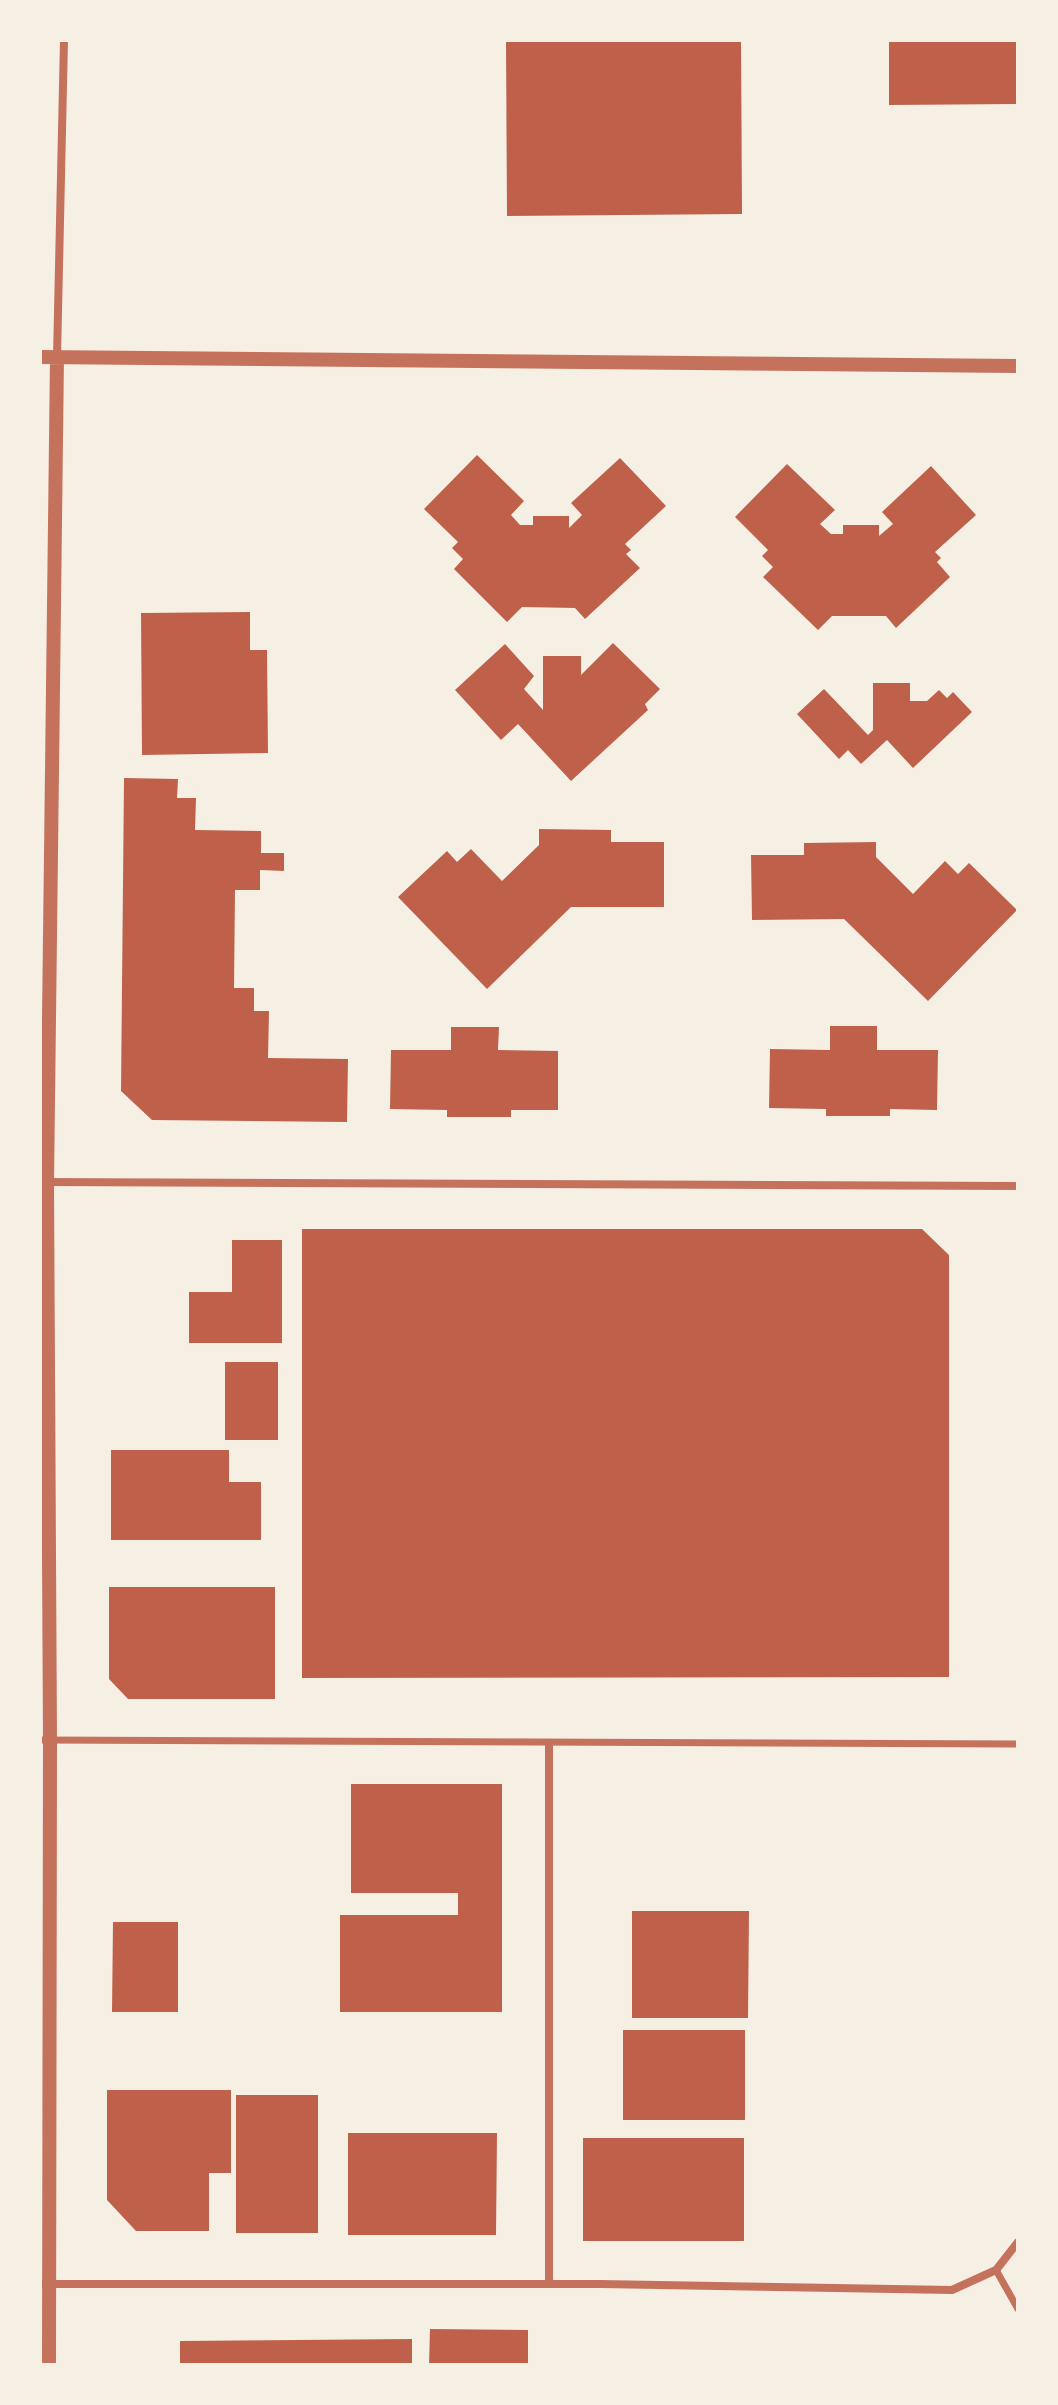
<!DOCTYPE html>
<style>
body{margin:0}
#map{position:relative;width:1058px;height:2405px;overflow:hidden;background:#f6efe4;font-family:"Golos Text",sans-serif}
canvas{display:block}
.frame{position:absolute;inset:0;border:42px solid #f6efe4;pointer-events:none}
</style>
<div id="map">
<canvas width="1058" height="2405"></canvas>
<div class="frame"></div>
</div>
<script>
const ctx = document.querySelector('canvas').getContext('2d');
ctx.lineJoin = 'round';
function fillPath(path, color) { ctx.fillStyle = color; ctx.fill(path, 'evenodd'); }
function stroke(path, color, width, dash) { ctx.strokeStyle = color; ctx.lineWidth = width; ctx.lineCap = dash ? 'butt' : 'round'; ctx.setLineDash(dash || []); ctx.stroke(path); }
fillPath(new Path2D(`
 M506,40H741L742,214L507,216Z
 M889,40H1018V104L889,105Z
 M477,455L524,501L511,515L520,525H533V516H569V528L582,515L571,503L620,458L666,506L625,544L631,550L626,554L640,568L585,619L575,608L522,607L507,622L454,569L463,559L452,548L458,542L424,509Z
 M787,464L835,510L820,524L831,534H843V525H879V536L893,524L882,512L931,466L976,515L935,552L941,558L937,562L950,577L896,628L886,616H832L818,630L763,577L773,567L762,556L768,550L735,517Z
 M250,612V650H267L268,753L142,755L141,613Z
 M613,643L660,689L645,704L648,710L571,781L518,724L501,740L455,690L505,644L534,676L524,689L543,710V656H581V675Z
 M873,683H910V701H927L939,690L947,698L953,692L972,712L913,768L887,740L861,764L848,750L839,759L797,714L824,689L868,735L873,730Z
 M124,778L178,779L177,798H196L195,830L261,831V853H284V871L260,870V890H235L234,988H254V1011H269L268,1058L348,1059L347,1122L152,1120L121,1091Z
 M539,829L611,830V842H664V907H571L487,989L398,897L447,851L457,862L471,849L502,881L539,845Z
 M876,842V857L913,894L945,861L958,874L969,863L1017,910L928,1001L844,919L752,920L751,855H804V843Z
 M830,1026H877V1050H938L937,1110L890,1109V1116H826V1109L769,1108L770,1049L830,1050Z
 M451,1027H499L498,1050L558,1051V1110H511V1117H447V1110L390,1109L391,1050H451Z
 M302,1229H922L949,1255V1677L302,1678Z
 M232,1240H282V1343H189V1292H232Z
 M225,1362H278V1440H225Z
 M111,1450H229V1482H261V1540H111Z
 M109,1587H275V1699H128L109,1679Z
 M351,1784H502V2012H340V1915H458V1893H351Z
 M632,1911H749L748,2018H632Z
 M113,1922H178V2012H112Z
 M623,2030H745V2120H623Z
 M107,2090H231V2173H209V2231H136L107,2200Z
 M236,2095H318V2233H236Z
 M348,2133H497L496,2235H348Z
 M583,2138H744V2241H583Z
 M430,2329L528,2330V2365H429Z
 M412,2339V2365H180V2341Z`), '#bf614a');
stroke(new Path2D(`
 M40,1740L1018,1744
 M996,2270L1018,2309`), '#c5725c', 7);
stroke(new Path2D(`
 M57,357L64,40
 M40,1182L1018,1186
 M40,2284H600L952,2290L996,2270L1018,2242
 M549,2284V1743`), '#c5725c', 8);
stroke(new Path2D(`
 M40,357L1018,366
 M49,2365L50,1740L47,1183L57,357`), '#c5725c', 14);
</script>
